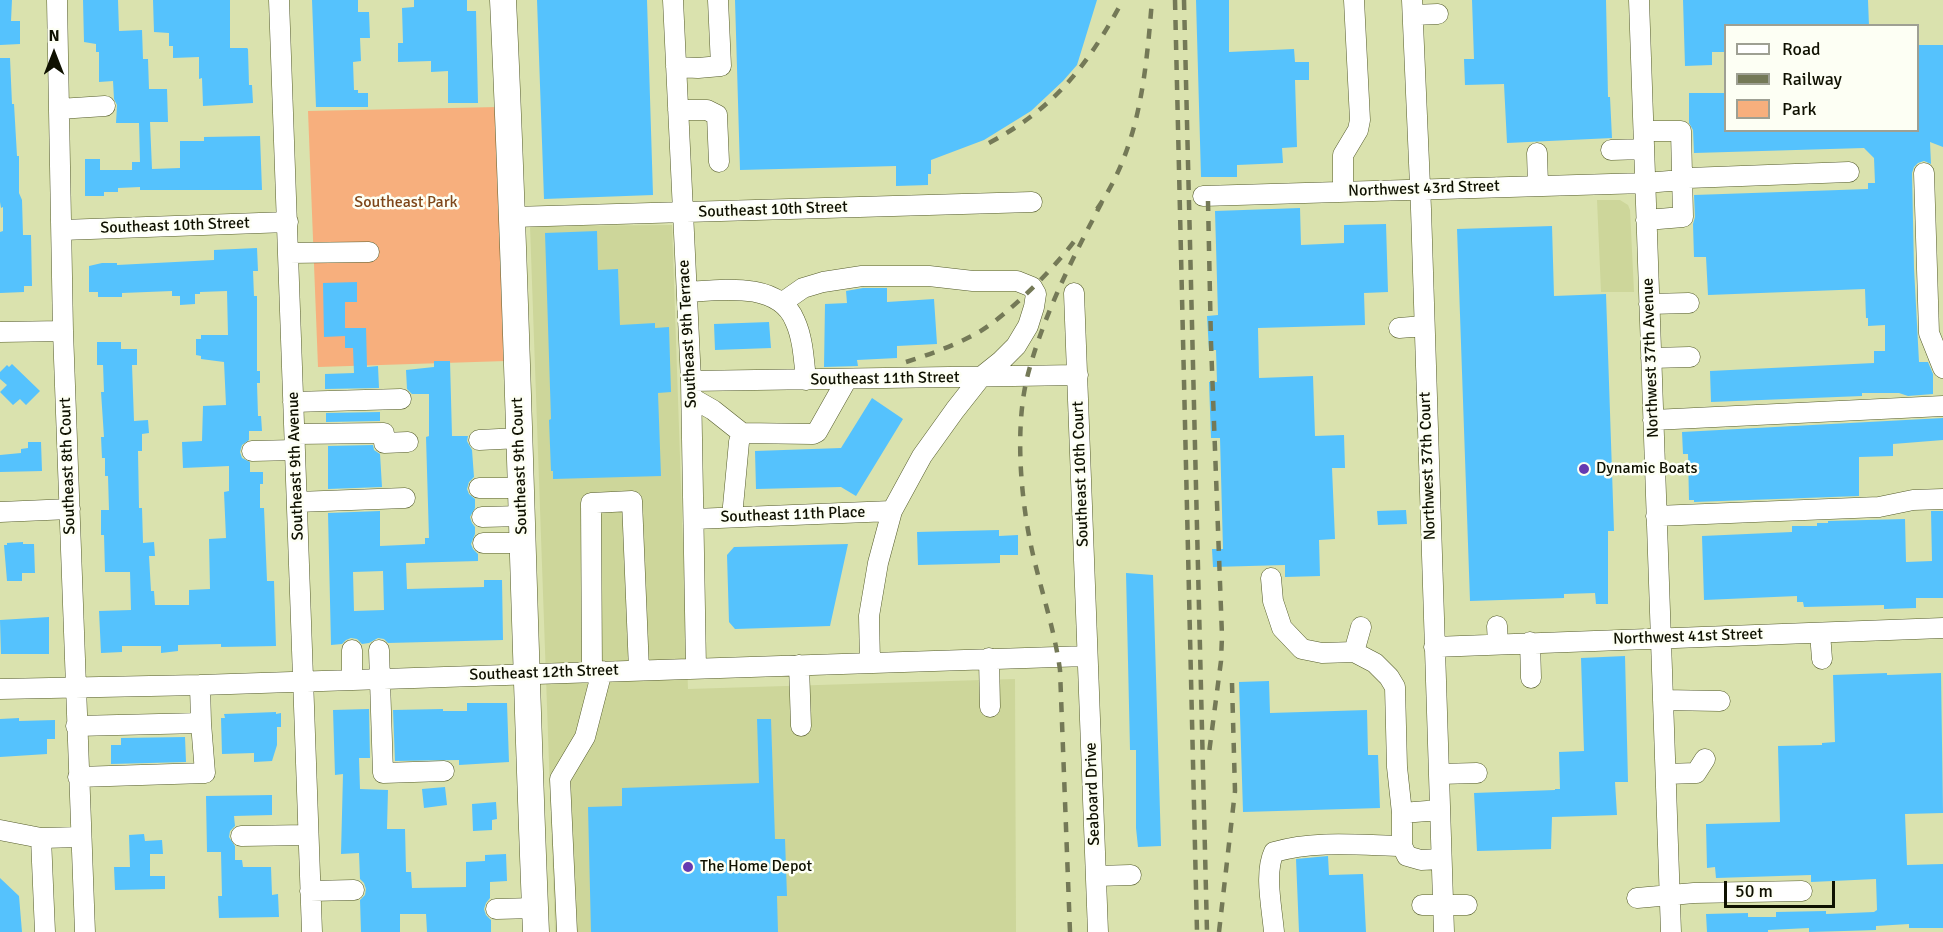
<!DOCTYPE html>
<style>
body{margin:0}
#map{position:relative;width:1943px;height:932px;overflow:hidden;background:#dae2ae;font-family:Signika,sans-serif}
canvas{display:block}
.legend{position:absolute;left:1724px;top:24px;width:195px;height:108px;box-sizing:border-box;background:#fdfff4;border:2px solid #9ea093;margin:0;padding:8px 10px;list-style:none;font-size:18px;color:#0f1101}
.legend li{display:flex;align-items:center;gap:12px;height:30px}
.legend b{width:30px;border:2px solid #9ea093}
.north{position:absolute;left:24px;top:24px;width:60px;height:60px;-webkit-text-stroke:4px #fdfff4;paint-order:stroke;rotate:0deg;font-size:16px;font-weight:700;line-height:24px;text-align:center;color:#0f1101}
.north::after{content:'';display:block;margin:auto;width:21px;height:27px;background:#0f1101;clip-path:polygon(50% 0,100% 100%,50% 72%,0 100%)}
.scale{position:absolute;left:1724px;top:881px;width:111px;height:27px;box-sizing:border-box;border:3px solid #0f1101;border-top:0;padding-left:8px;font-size:18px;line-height:21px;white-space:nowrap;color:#0f1101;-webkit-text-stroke:4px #fdfff4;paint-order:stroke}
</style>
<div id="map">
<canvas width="1943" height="932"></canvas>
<ul class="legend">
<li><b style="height:8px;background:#fff"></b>Road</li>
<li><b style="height:8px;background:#747957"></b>Railway</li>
<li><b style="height:16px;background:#f7af7d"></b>Park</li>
</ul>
<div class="north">N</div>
<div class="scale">50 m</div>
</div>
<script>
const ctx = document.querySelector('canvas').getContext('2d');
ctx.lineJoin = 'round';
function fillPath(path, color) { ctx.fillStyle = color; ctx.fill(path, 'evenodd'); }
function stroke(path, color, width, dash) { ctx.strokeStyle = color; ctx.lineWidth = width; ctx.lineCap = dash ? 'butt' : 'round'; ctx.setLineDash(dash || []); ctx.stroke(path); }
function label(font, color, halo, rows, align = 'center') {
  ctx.font = font + ' Signika,sans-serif'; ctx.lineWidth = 5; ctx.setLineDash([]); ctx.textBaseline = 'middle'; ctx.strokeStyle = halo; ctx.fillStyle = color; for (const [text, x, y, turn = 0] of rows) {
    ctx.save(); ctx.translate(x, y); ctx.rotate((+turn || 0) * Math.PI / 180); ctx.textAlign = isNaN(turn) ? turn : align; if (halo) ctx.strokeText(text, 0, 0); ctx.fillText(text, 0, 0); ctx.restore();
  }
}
fillPath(new Path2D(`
 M1597,200H1620L1628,205L1630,210L1634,292H1601Z
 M672,225L688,689L1015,679L1016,932H555L530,226Z`), '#cdd69a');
fillPath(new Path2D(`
 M498,107L506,361L318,367L308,111Z`), '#f7af7d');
fillPath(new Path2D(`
 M0,0H12L11,21H20V44L0,45Z
 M83,0H118L119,31L142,30L143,59H148L149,89H167L168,122H150L152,169L180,168V141H204V137L260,136L262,190H140V187L118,188V192H104V196H85V159H100V170H132V162H140L139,123H116L117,105L114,99L113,81L99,82V52H96V44L84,42Z
 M153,0H230V48H247L248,49L249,85H252L253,103L203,106L202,78L199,79V57L173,58V46H169V33L154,32Z
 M312,0H358V12H369L370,38H360L361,61L353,62L354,90H358V93H368V107H316Z
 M414,0H467V11H476L478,103H448V71L431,72V61L398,62V43H403L402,8L414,7Z
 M537,0H647L653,195L544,199Z
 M735,0H1097L1077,65L1063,81L1031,111L984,140L931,160V174H928V185L896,186V166L740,170Z
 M1196,0H1229V52L1294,49L1295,62H1309V80H1295L1297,147L1282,148L1283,163L1237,165V177H1201Z
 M1472,0H1606L1608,97H1610L1612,138L1507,143L1504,84L1465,85L1464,59H1474Z
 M1683,0H1868L1869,26H1725V52H1712V65L1685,66Z
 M1917,45H1943V147L1930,142L1931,164L1924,161L1918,163L1914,167L1912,173L1914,268L1919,362H1928L1933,374V394L1908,396L1899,393H1862V396L1711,402L1710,371L1874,363V351H1885V325L1868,326V318H1866L1865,289L1708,295L1706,257H1694L1693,224L1695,217L1694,195L1868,189V183H1875L1874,158L1864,148L1694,153L1693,130L1689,123V93H1725V130H1917Z
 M0,58H10L12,104H14L17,156H19V193L22,200L23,235H31L32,286H24V292L0,293V232L3,231V207L1,208L0,202Z
 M1300,208L1301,245L1344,243V225L1386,224L1388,292L1364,293L1365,325L1258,328L1259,378L1313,376L1315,436L1344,435L1345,468H1332L1335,539L1319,540L1320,576L1285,577V565L1213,567L1212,549H1223L1220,438H1211L1209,382H1217L1216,350H1209L1207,316L1218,315L1215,211Z
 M1552,226L1554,296L1606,294L1614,531H1608V604H1596L1595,593L1564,594V598L1470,601L1457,229Z
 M597,231L598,270L618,269L620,325L655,323V328L669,327L671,392L658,393L661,476L553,479V471H551L549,420L551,419L545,233Z
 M257,248L258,271H253L254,296H257V371H260V383H257L258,416H261L262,431H249V440L242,445L240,452L242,458L250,462V472H263V484H260V508H264L267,581H274L276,646L221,647V644L178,645V651L161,653V646H122V652L101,653L99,611L131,610L130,572H105L104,535H101V510H109L108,476H105V458H102L101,437H104L101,392H104L103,365H97V342H121V349H137V365H132L134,421L148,420L149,433L142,434V451H138L139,508H142L143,543L154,542L155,556H149L151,591H154L155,605H189V590L210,589L209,539L226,538L224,492L229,491V466L183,468L182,442L202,441L203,406L226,405L224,362L201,359V356L196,355V339H201V335H228L227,291L200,292V294H195V304L180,305V296H172V291L122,293V297H98V292H89V266L102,263H117V265L214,260V250Z
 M357,282V302H345V328H366L367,367L378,366L379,388L325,389V374L354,373L353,348H345V336L324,337L323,283Z
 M863,288H887V302L934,299L937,344L897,346V358L857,360L858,366L824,367L825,304L847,303L846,291Z
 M769,322L771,348L715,350L714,324Z
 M434,361H450L452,436H468L467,441L472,450L474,477L469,482L467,489L469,494L475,499V508L470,517L472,523L475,527V534L471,544L473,549L478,554V561L406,563L407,589L484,587V580H502L503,640L388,643L384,639L378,638L369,643L362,644L357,639L351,638L346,640L342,644L331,645L328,513L380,511V546L425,544V538H429L426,437L429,436V394H412L407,389L406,370L434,367ZM383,571L384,610L354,611L353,572Z
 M12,364L40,391L26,405L20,399L13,405L0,392L7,385L0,379V372L7,365L9,367Z
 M872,398L903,419L856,496L841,487L756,489L755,451L841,448Z
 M380,412V421L326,422V413Z
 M1943,418V440L1893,444V456L1859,457V496L1694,502V500H1689L1688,454H1683L1682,432Z
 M28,442H41L42,471L0,472V455L21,453V449L28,448Z
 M373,445L374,450L380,454L382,487L328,489V446Z
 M1406,510L1407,524L1378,525L1377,511Z
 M1931,511H1943V598H1916V608L1884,609V605L1804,607L1803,602H1797V596L1704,600L1702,536L1792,532V526H1817V523H1828V521L1905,519L1906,562L1932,561Z
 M999,530V536L1018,535V555H1000V563L918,565L917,532Z
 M23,542V544H34L35,573H22V581H7L4,545H7V543Z
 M848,544L830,626L735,629L729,622L727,555L734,547Z
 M1126,573L1153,575L1161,846L1138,847L1136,828V750H1130Z
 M49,617V654H1L0,620Z
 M1625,656L1628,782H1615L1617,815L1552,817L1551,849L1477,851L1474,793L1555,790V789H1560L1559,752L1584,751L1581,658Z
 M1887,673V675L1941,673L1943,813L1905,814L1907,865L1943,864V928H1909V924L1876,926V930L1844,931L1809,932V928L1768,930V932H1707L1706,914L1748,913V917H1776V912L1826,911V914L1874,912L1877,910L1876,879L1811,882V875L1716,878L1715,867L1707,868L1706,824L1780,822L1778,746L1822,745V743L1835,742L1833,675Z
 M1269,681L1270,713L1367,710L1368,755H1378L1380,808L1243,812L1239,682Z
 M467,703H507L509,762L459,765V760L395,761L393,710L443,709V711H467Z
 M369,709L370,758H359L360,789L388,790L387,829H405L406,872H411L412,888L466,887V862L485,861V855L506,854L507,881L490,882V898L486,903L484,909L486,915L491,920V932H427L426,914H400V932H361L360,900L365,895L366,889L364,883L360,879L359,853L341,854L343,774L335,775L333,710Z
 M276,712V714L281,713V727H277V745L272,761L254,762V753L222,754L221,718H225L224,714Z
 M19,718V721L55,720V739H47V754L0,757V719Z
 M757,719H771L775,839H785L787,896H777L778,932H591L588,807L622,806V788L759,783Z
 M185,737L186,762L111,764V745H121V738Z
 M445,787L447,805L424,808L422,789Z
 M272,795V815L234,816L235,826L230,831L229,837L235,846V860H242L243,867H271L272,895L278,894L279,917L219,918L218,896H222L221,852H207L206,796Z
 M496,802L497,819L492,820V830L473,831L472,804Z
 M144,834L145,841L162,840L163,854H150V876H165V889L115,890L114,867H130L129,835Z
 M1328,856L1329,875L1363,874L1366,932H1299L1296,859Z
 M0,878L19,896L22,932H0Z`), '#55c2fd');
const minor = new Path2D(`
 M57,0L63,331L85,932
 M279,0L312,932
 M673,0L691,381L696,668
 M1412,0L1421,209L1444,932
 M1639,0L1671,932
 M1413,15L1438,14
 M676,67L698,68L721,66L718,0
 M59,109L105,106
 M678,110H707L717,115L719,162
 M1644,131H1681L1683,217L1646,220
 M1611,150L1644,149
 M1537,153L1538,185
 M1924,173L1929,333L1943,368
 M1343,191V155L1358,130L1360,120L1354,0
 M1203,196L1645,183L1682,180L1688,178L1849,172
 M513,217L1032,202
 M62,230L288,222
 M289,253L369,252
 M687,292C721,290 779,281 795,321C803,338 804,361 806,380
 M1074,293L1098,932
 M783,302L803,288L823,282L862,276H929L973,281H1017L1032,287L1036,294L1034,307L1028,326L1016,346L1001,361L981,377L955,410L922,456L892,511L878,563L869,616L870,663
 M1649,304L1689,303
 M1399,328L1424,326
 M0,332L63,331
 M1651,358L1690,357
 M691,381L1078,375
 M692,398L713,410L742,433L739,442L732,517
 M293,402L401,399
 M1653,420L1943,406
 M742,433L813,434L817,432L847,379
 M295,434L384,433V443L408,442
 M479,440L520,438
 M252,451L295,450
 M479,488H521
 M297,502L405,498
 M0,512L70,509
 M1656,516L1879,507L1913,500L1943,499
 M482,517L522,516
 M694,519L892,511
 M483,543H523
 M1271,578L1273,601L1282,628L1302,649L1322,653L1354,652L1375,663L1389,677L1395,687L1397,767L1402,813
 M1497,626L1498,644
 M1820,633L1822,659
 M1530,642L1531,678
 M1434,647L1943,628
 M352,650V680
 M379,650L383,773L444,771
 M1354,652L1361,627
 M989,658L990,707
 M799,665L801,726
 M592,672L591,503L632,501L639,670
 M200,685L201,723
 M0,689L200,685L1087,656
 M1663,700L1720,701
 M76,726L201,723L205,773L78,777
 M1439,774L1477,773
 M1666,774L1696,773L1705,759
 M1440,810L1402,813V846L1407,856L1421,860L1441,859
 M0,830L41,838
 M241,836L308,835
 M1096,876L1131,875
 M310,891L354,890
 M1637,898L1694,893L1802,891
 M1422,905H1467
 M496,909L535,908
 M45,932L41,838L81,837
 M567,932L560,779L585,737L602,671
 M1274,932C1272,908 1264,873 1274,852C1315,840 1360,845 1402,846`);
const major = new Path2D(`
 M503,0C518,311 523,621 536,932`);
stroke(minor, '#545b2b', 21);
stroke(major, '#545b2b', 27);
stroke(minor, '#fff', 20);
stroke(major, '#fff', 26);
stroke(new Path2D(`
 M1175,0L1197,932
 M1184,0L1207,932
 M989,143C1055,108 1088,65 1123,0
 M1208,201L1211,343L1222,636L1221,661L1209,753
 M1097,209C1140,147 1146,73 1152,0
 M906,362C931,354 956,345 979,332C1009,314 1058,265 1078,236
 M1070,932L1060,670C1054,626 1039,585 1030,541C1020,490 1015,424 1028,374C1044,314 1073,257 1102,202
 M1219,932L1235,791L1232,683`), '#747957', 4.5, [10, 10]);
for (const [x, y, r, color] of [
 [1584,469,6,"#653ab1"],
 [688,867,6,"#653ab1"]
]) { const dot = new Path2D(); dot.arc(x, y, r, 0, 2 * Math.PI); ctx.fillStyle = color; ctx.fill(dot); stroke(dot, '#fdfff4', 2); }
label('16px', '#0f1101', '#fdfff4', [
 ["Northwest 43rd Street",1424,189,-2],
 ["Southeast 10th Street",773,210,-2],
 ["Southeast 10th Street",175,226,-2],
 ["Southeast 9th Terrace",688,334,-93],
 ["Northwest 37th Avenue",1651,358,-92],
 ["Southeast 11th Street",885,379,-1],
 ["Southeast 8th Court",68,466,-92],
 ["Southeast 9th Avenue",296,466,-92],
 ["Southeast 9th Court",520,466,-92],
 ["Northwest 37th Court",1428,466,-92],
 ["Southeast 10th Court",1081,474,-92],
 ["Southeast 11th Place",793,515,-2],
 ["Northwest 41st Street",1688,637,-2],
 ["Southeast 12th Street",544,673,-2],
 ["Seaboard Drive",1093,794,-92]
]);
label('16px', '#7e4619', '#fdfff4', [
 ["Southeast Park",406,203]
]);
label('16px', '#0f1101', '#fdfff4', [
 ["Dynamic Boats",1596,469],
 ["The Home Depot",700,867]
], 'left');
</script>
